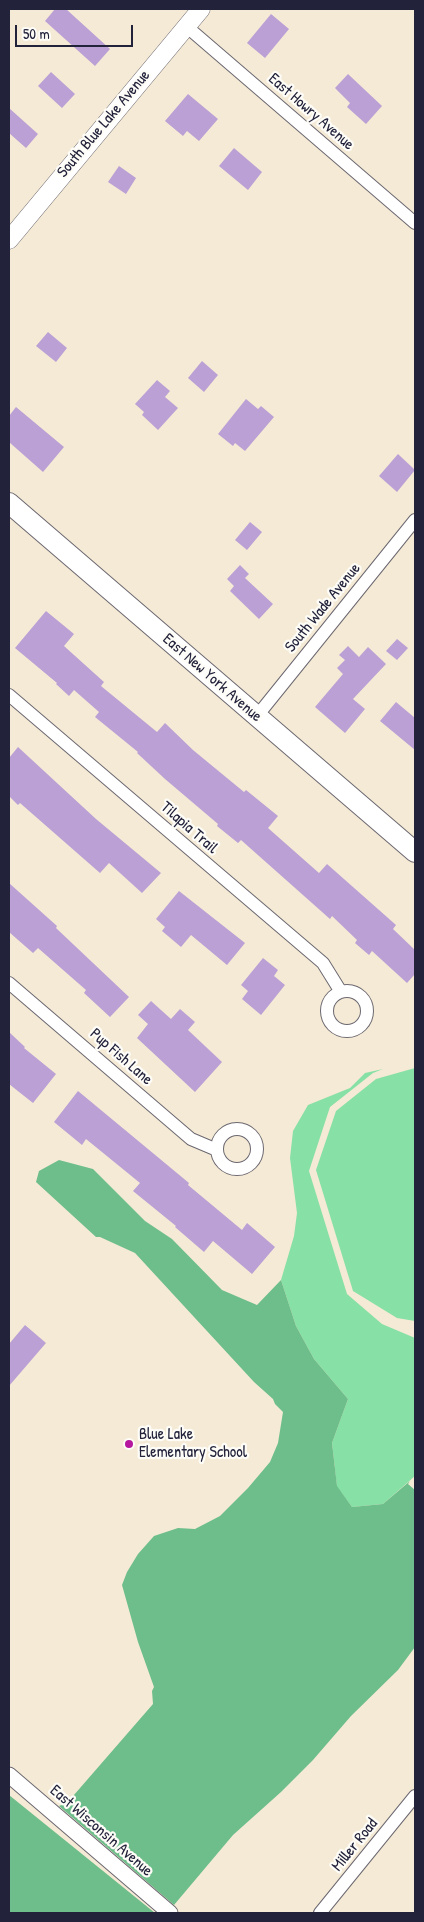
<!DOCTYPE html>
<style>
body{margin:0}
#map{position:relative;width:424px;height:1922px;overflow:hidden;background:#f5ead5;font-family:"Patrick Hand",sans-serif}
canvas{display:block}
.frame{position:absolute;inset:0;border:10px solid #22223b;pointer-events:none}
.scale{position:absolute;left:15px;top:25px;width:118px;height:22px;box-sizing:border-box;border:2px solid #22223b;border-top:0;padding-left:6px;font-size:15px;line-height:18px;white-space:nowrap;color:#22223b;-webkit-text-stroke:4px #fdfcf7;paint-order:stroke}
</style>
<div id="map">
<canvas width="424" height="1922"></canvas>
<div class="frame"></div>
<div class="scale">50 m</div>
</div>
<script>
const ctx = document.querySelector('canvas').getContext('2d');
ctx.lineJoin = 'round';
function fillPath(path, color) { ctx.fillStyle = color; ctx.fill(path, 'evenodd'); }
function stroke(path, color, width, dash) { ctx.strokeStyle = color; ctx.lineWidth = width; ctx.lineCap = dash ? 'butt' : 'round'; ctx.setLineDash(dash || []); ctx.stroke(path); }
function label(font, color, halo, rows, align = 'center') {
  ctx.font = font + ' "Patrick Hand",sans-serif'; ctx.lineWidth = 4.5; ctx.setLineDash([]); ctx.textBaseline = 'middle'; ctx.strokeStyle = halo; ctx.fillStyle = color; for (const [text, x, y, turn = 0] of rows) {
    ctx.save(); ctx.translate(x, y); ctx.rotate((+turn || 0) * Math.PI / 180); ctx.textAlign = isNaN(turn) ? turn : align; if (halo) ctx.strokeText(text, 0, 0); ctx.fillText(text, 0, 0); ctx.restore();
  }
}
fillPath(new Path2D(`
 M415,1068V1321L397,1318L353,1291L316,1170L336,1111L376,1079Z
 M383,1069L373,1073L330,1107L309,1171L347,1294L382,1324L415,1338V1476L383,1504L352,1507L337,1487L332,1443L348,1399L314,1359L296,1326L281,1280L294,1236L297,1213L290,1158L293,1131L308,1105L350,1088L365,1073Z`), '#87e0a5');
fillPath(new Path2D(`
 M59,1160L93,1169L145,1221L172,1239L222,1290L257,1305L281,1280L296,1326L314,1359L348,1399L332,1443L337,1486L352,1507L383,1504L410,1481L408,1484L415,1490V1647L398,1670L351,1716L313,1760L281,1792L233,1835L174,1905L59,1806L67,1803L153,1704L152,1691L154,1687L138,1642L122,1585L127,1572L138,1554L154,1536L178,1528L195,1529L220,1516L248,1488L270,1462L278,1443L283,1412L275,1404L273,1399L254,1382L135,1253L100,1237H96L36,1182L39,1171Z
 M9,1795L155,1913H9Z`), '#6dbe8a');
fillPath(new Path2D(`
 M55,9H66L110,49L95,66L45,21Z
 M271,14L289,29L265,58L247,43Z
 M51,72L75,94L62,108L38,86Z
 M348,74L382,106L366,124L347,107L350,103L335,88Z
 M188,94L218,119L199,141L187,131L183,136L165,121Z
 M9,108L38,134L26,148L9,133Z
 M234,148L262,172L248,190L219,166Z
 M119,166L136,178L126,194L108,182Z
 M48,332L67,348L56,362L36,346Z
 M202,361L218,375L204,392L188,378Z
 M157,380L170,391L165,397L178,408L158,430L142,415L144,412L135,404Z
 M246,399L258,409L261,406L274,417L245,451L235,443L233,446L218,434Z
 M16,407L64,447L43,472L9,442V416Z
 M398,454L415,470L397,492L379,476Z
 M250,522L262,532L247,550L235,540Z
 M240,565L249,574L245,578L273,604L259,619L230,591L234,586L227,579Z
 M46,611L74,634L64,646L104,682L101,686L157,732L165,723L193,750L244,792L246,790L278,816L268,828L319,873L327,864L396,925L393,929L415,950V974L407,983L372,951L369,955L355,943L357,940L332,916L330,919L241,840L238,843L217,826L218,824L165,779L137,753L138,752L95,717L99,712L74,690L69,696L56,684L57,683L15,648Z
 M397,639L408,648L397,660L386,651Z
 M348,646L359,657L368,647L386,664L353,699L365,709L345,733L315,707L343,674L337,668L345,660L339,655Z
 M396,702L415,718V750L380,721Z
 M18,747L96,819L161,873L142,893L109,863L100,873L20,803L18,805L9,796V758Z
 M9,883L57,926L56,928L129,997L110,1017L84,993L86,990L38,948L33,953L9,932Z
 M179,891L245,943L227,965L191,935L181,947L162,931L165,927L156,919Z
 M263,958L278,970L274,976L285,985L261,1015L242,999L248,991L241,985Z
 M151,1001L171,1019L180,1009L195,1022L188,1030L222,1062L195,1092L137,1038L148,1024L138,1015Z
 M9,1032L25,1047L24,1048L56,1074L33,1103L9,1084Z
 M78,1091L189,1183L188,1185L242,1230L247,1223L275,1247L252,1274L213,1241L204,1252L175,1227L176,1226L133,1191L140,1183L86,1139L82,1145L54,1122Z
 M25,1325L46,1343L9,1386V1344Z`), '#bba0d5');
const minor = new Path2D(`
 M186,26L415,223
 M9,695L323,963L341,992
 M257,716L415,520
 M9,983L191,1139L217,1150
 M327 1011a20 20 0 1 1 40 0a20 20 0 1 1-40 0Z
 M217 1149a20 20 0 1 1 40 0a20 20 0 1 1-40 0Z
 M320,1913L415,1796`);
const tertiary = new Path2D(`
 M9,1775L170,1913`);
const secondary = new Path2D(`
 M9,240L201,9`);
const primary = new Path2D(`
 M9,503L415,852`);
stroke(minor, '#6c6871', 14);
stroke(tertiary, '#6c6871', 17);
stroke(secondary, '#6c6871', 19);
stroke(primary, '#6c6871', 22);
stroke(minor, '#fff', 12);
stroke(tertiary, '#fff', 15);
stroke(secondary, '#fff', 18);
stroke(primary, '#fff', 20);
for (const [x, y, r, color] of [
 [129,1444,5,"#b5179e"]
]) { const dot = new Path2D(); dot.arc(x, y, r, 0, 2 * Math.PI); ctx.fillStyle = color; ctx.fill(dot); stroke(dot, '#fdfcf7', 2); }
label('16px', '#22223b', '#fdfcf7', [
 ["East Howry Avenue",311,112,41],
 ["South Blue Lake Avenue",104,124,-50],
 ["South Wade Avenue",323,608,-51],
 ["East New York Avenue",212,678,41],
 ["Tilapia Trail",189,828,41],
 ["Pup Fish Lane",121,1057,41],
 ["East Wisconsin Avenue",101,1831,41],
 ["Miller Road",355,1845,-51]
]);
label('16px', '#22223b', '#fdfcf7', [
 ["Blue Lake",139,1435],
 ["Elementary School",139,1453]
], 'left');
</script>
